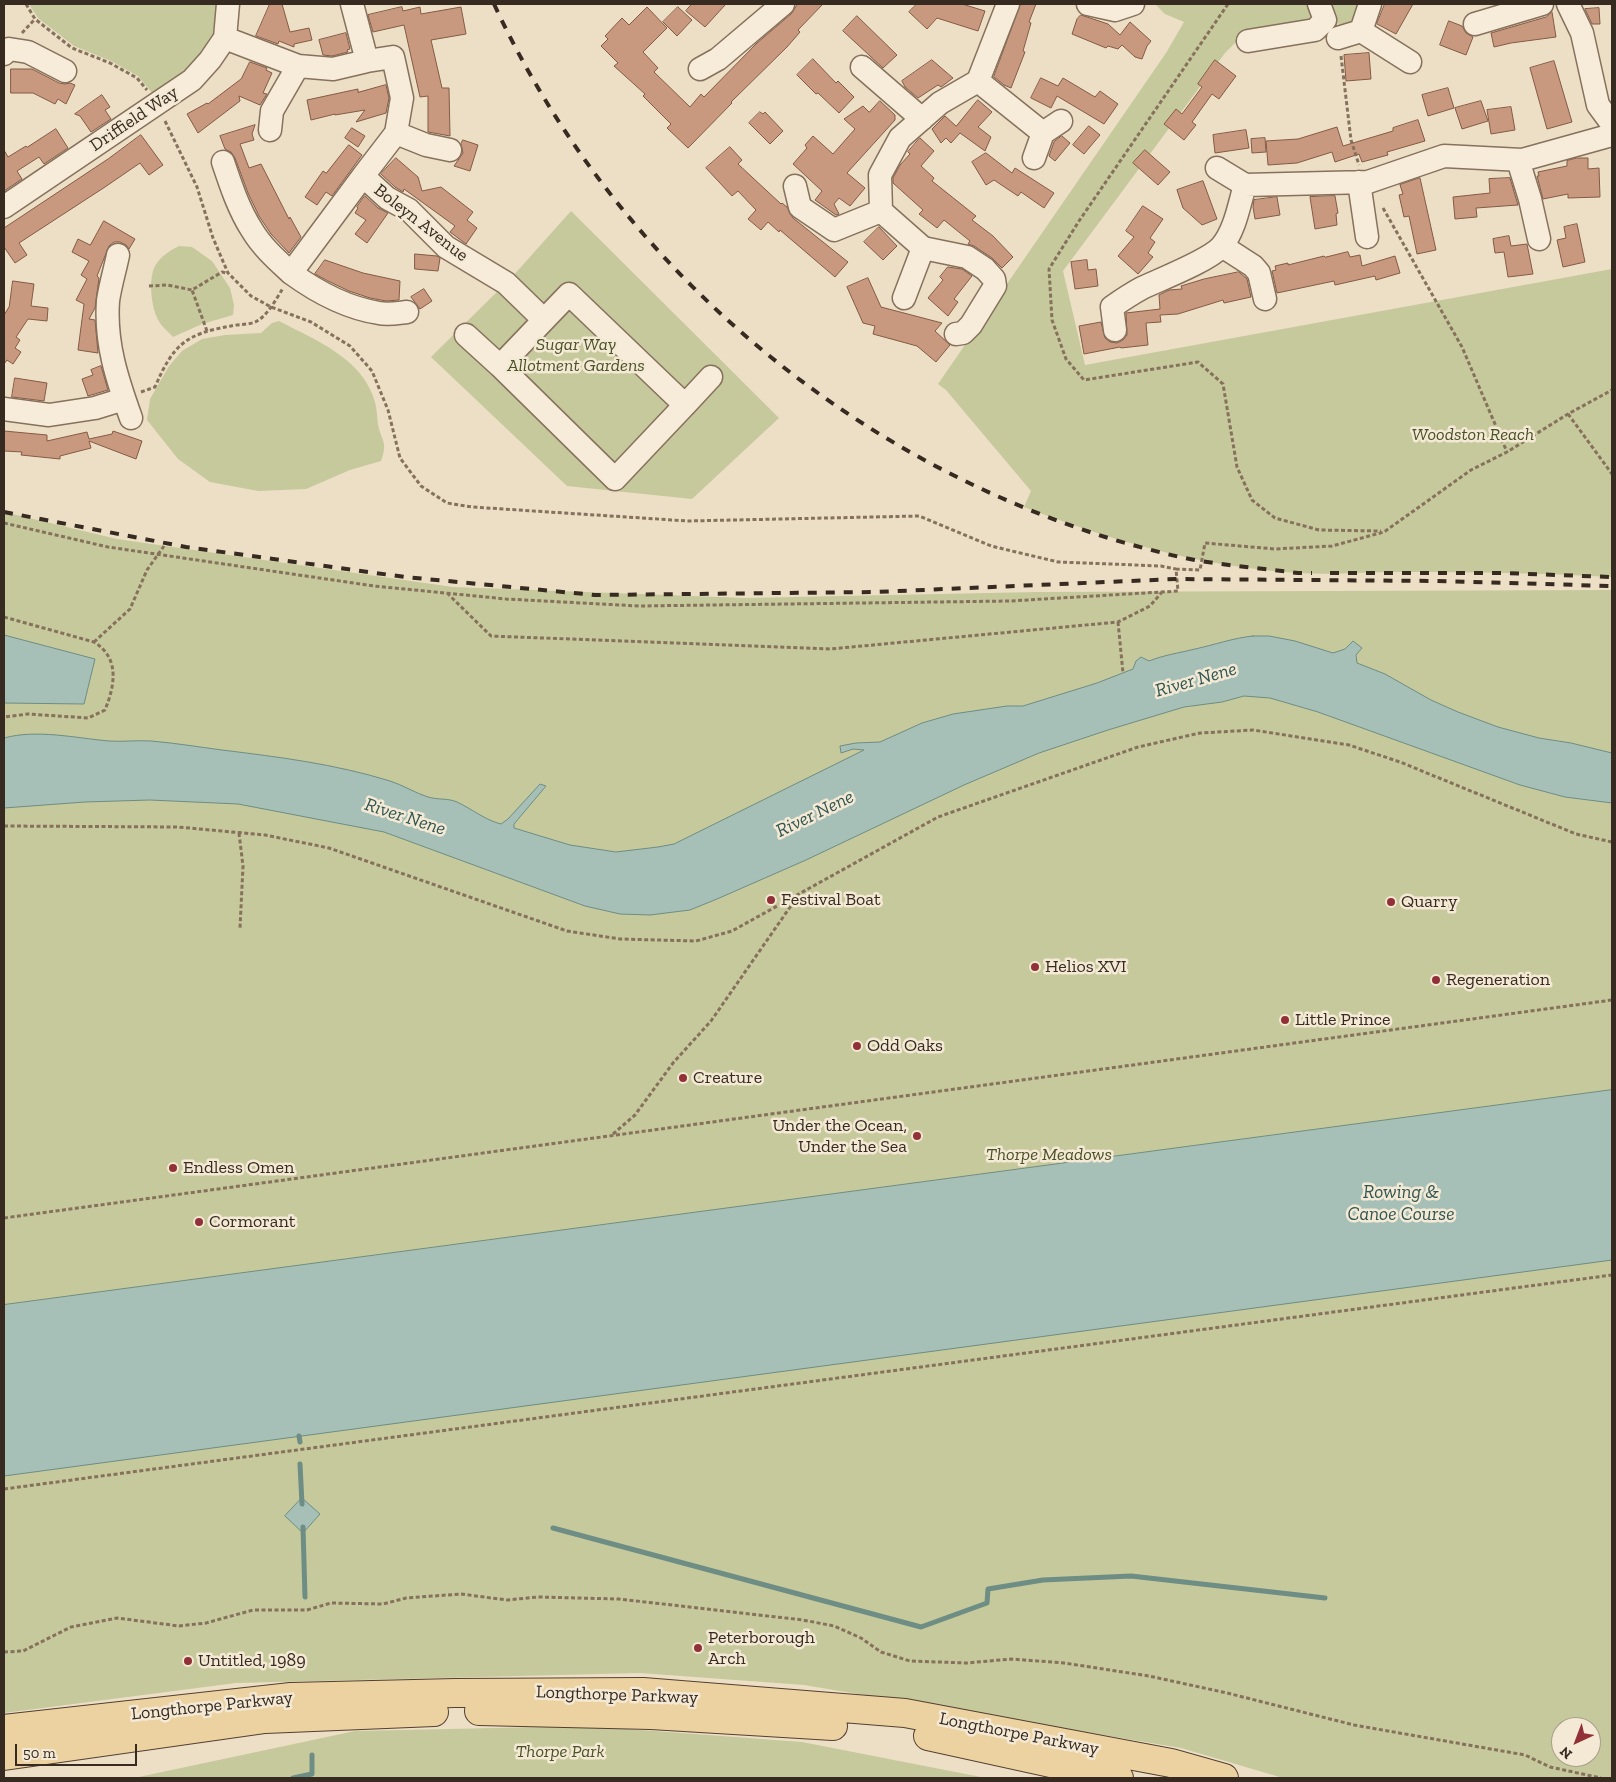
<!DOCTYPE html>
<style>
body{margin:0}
#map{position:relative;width:1616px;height:1782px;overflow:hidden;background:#ecdfc6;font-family:"Zilla Slab",serif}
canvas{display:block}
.frame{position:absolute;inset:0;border:5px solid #372a20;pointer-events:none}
.north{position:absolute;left:1551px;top:1717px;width:50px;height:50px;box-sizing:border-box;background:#f4e9d5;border:1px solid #a89d8d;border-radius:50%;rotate:223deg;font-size:14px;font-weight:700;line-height:20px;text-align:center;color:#372a20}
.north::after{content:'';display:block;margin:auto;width:18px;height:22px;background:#913036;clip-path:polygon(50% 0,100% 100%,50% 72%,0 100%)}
.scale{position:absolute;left:15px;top:1744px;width:122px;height:22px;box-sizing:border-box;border:2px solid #372a20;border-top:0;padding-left:6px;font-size:15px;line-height:18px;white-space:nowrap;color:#372a20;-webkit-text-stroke:4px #f4e9d5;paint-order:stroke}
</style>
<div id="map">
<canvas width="1616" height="1782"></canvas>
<div class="frame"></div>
<div class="north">N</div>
<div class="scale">50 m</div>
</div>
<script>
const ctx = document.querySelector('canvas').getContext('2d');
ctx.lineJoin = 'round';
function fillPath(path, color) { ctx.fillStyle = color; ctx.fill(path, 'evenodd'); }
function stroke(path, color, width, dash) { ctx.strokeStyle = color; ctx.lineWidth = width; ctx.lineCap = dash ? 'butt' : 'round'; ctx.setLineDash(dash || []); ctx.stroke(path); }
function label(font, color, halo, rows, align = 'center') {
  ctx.font = font + ' "Zilla Slab",serif'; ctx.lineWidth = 5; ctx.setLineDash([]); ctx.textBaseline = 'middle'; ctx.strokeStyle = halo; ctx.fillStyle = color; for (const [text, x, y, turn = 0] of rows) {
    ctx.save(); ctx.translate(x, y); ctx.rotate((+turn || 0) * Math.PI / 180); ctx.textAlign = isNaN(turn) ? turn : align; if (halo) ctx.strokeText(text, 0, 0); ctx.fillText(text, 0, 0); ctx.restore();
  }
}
fillPath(new Path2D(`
 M29,4H218C219,10 221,17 220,23C213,60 182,76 153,94L138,76L111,61L74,46L38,18Z
 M1155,4H1364L1353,29L1339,27L1336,13L1292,31L1245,33L1225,53L1063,271L1085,365L1612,269V577C1542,573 1471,572 1401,572C1367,572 1332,575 1298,573C1203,567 1112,541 1024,507L1031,491L946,390L938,384L1166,53L1184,22L1165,14Z
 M571,211L779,418L692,499L567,486L431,357L512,277Z
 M179,246L192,247L212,261L230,288L234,305L233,315L202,324L173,337C169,332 163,328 160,323C151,310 148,279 155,266C161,256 169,251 179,246Z
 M279,321C315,340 363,358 375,402C377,409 377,417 378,425C382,442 388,442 381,461L350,470L306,489L258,491L210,482L178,459L147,420L150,399L169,366L182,351L202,339L225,335L261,333L272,323Z
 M4,512L117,539L453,587L745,598L1037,592L1612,590V1778H1283L1181,1748L804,1685L640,1673L236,1683L4,1713ZM1561,1727H1591V1757H1561Z
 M588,1726L802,1742L986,1778H134L355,1731Z`), '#c6c99b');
const water = new Path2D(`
 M4,635L95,659L84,704L4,703Z
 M1253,636H1269L1295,641L1333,653L1345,649L1353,641L1362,648L1356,655L1357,663L1385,674L1431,700L1458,712L1498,727L1539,738L1571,743L1612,753V803L1565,797L1520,785L1318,712L1270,698L1244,696L1222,702L1184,707L1108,730L1039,753L964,785L806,860L717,899L690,910L650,915L620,914L585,906L384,832L238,804L150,800L85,802L4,808V738C37,729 75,738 109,741C123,742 137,740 151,741C175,743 199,747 222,750C279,757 335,764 390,781C403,785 415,793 428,797C438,800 448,798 457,802C472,809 485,820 501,824L508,819L540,784L546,786L514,824V828L570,845L616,852L658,847L674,844L864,750L853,749L841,753L840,746L856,743L880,742L922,723L953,714L1007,706H1023L1097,683L1133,669L1136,661L1141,657L1149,661C1164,655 1179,653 1195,649C1214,645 1233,638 1253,636Z
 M1612,1090V1260L4,1476V1305Z
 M302,1498L320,1514L303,1533L285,1516Z`);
fillPath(water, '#a7c0b7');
stroke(water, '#6e8d84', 1);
stroke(new Path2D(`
 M299,1436L300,1442
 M300,1464L302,1504
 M303,1527L305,1597
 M553,1528L921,1627L987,1603L988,1589L1043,1580L1131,1576L1325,1598
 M293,1778L312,1774V1755`), '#6e8d84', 5);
const building = new Path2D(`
 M270,4H282L290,32L309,28L312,40L294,44V47L279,41L278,44L256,36Z
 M692,4H726L705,27L686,11Z
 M798,4H823L798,30L800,32L787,47L731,102L732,103L688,148L667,128L671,124L643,96L645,94L614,66L618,63L601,46L608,39L605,36L622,18L629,25L647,7L667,28L643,52L658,68L654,72L690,107L701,94L704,97L757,43L791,14Z
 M917,4H962L985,11L978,31L937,18L927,29L909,12Z
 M1021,4H1036L1029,22L1031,23L1023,51L1025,52L1011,88L1004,85L994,77Z
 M1385,4H1413L1396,34L1377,24Z
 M402,7L403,11L420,7L421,14L461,7L466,34L431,40L442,88H449L450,136L428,132V96L420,97L404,25L373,32L368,15Z
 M678,7L692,20L677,36L663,22Z
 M1599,8L1600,24H1592L1585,9Z
 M1552,12L1556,37L1511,43L1494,47L1491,33L1546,17Z
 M1081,15L1108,24L1120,35L1130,22L1151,41L1147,46L1142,59L1135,57L1122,45L1118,49L1108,46L1106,48L1072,34L1077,19Z
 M857,16L897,55L883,68L843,31Z
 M1449,21L1462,26L1466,33L1473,37L1466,55L1440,45Z
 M346,33L350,49L347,50L348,52L332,56L323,55L319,40Z
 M1369,53L1371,79L1346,81L1344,55Z
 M813,59L836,83L838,81L854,97L839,113L818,93L816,94L797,75Z
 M932,60L953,78L941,87L938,85L918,98L905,87L902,81Z
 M1215,60L1236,76L1219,99L1212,94L1192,122L1196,125L1184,140L1164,124L1176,109L1182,114L1202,87L1198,84Z
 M1554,61L1572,122L1547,129L1530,68Z
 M250,62L267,68L266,70L272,73L263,93L267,94L260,105L239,96L240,101L198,133L187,114L207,103L208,104L241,79Z
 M11,69H32L59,83L65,84L70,83L75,85L66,104L58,99L55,104L33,93H11Z
 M1041,78L1058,86L1063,78L1095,97L1100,91L1118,104L1104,124L1057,96L1051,108L1031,98Z
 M386,85L389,98L386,113L356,122L365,110L335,115V114L311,120L307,100L358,89V92Z
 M1448,88L1454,108L1428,116L1422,95Z
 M102,95L110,107L105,110L111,119L91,132L80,116L75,114Z
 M978,100L992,112L978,127L991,137L985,151L960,133L951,143L946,138L941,143L932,129L945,116L956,126Z
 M880,101L895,115V120L847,173L865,188L850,206L839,198L834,204L839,214L836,215L815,200L822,191L793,164L807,148L805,145L813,136L833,154L855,129L844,119L863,106L869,112Z
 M1481,101L1488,121L1462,129L1455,108Z
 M1511,107L1515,130L1491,134L1487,110Z
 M760,112L763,114L765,112L783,131L770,144L749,123Z
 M1418,120L1425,141L1387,152L1388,155L1362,162L1359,154L1335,162L1332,152L1297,163L1268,165L1266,141L1298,139L1337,127L1343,146L1393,131V128Z
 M255,125L252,134L254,140L240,144L249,168L261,164L289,219L290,217L301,237L289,253L271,234L259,216L248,193L235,158L231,152L225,149L220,136Z
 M1089,126L1100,135L1084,154L1073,145Z
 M352,128L365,136L358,147L345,138Z
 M56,129L68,148L44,164L39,157L17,171L22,179L4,191V150L8,157L26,146L27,147Z
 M1246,130L1249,148L1215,153L1213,135Z
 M141,135L163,165L149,175L140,163L105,187L19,243L27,255L15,263L4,247V228L108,159Z
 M1062,136L1070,143L1055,161L1049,156L1054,142Z
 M920,138L934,151L921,166L934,178L932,181L976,216L972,220L993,236L1013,257L1002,268L992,258L974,246L968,244L970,241L944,220L937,228L919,214L923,210L893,183V178L900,165L910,154L908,152Z
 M1265,138L1266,152L1252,153L1251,139Z
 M463,140L478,145L470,171L454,166L463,153L461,144Z
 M349,145L362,155L332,196L326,192L317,205L305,197L323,171L326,173Z
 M730,147L742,160L738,164L781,204L782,203L787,207L793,218L848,262L835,277L780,230L779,232L768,222L761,230L748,219L756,210L738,191L732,196L706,168Z
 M1145,150L1170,172L1158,185L1133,163Z
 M986,153L1012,173L1015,168L1054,193L1044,208L1021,192L1018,196L994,180L986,185L972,162Z
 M396,158L418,177L422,191L441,187L473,212L467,220L477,228L466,244L450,232L455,226L404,189L403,192L395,187L381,174Z
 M1577,158H1588V169L1599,168L1600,197L1568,198V194L1543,199L1537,176H1539L1538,172L1567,166V161Z
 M1420,178L1436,250L1417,254L1409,216L1404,217L1399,195L1403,194L1400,185Z
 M1510,178L1518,205L1476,208L1477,217L1455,219L1453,197L1490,193L1489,179Z
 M1203,181L1217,219L1202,225L1183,208L1177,190Z
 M365,196L378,208L388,213L367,243L355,234L366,220L355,213L358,208L357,207Z
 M1335,196L1338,213L1336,214L1337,225L1315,229L1310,197Z
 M1277,197L1280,215L1255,219L1253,207L1254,200Z
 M1143,206L1163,219L1150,238L1155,242L1148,253L1153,257L1138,274L1118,256L1134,237L1126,231Z
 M104,221L135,239L129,249L126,245L120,242H114L109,246L97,276L99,278L95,308L89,319L95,320L98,353L78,350L84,304L76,300L87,279L81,275L89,261L72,252L78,239L90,245Z
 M1577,224L1585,262L1563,267L1557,240L1566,238L1564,227Z
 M879,227L897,246L883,260L864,242Z
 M1509,236L1511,246L1527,244L1533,274L1508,277L1504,252L1495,253L1493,239Z
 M1348,252L1350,257L1360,255L1362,266L1395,256L1400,273L1376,280L1375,276L1335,285L1334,281L1277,293L1272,271L1276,270L1275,266L1288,263V265L1324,256L1325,257Z
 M415,254L437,256L440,258L438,271L415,269Z
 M325,260L363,273L400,281L399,300L386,301L370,298L349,291L328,281L315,274Z
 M1087,260L1088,270L1096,269L1098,286L1075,289L1071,262Z
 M948,267L962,269L972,276L954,299L958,302L948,316L928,298L943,280L940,277Z
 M1239,272L1247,279L1251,297L1224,303L1223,300L1178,314L1160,315L1161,322L1146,323L1148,345L1121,348L1120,347L1084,354L1079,326L1101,322L1105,338L1110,342L1117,343L1123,340L1127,335L1126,313L1160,309L1159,295L1169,290L1182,289L1181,286L1204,279Z
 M868,278L881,307L942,323L935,331L950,345L936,362L917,346L873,334L875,326L863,323L847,287Z
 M13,281L34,284L31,306L48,308L47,321L28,319L16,337L20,340L15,348L21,352L13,364L7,360L4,364V315L9,307Z
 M424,289L432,301L420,309L411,297Z
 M101,366L108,390L88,396L82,379L93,375L91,370Z
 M15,378L47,383L44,401L12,397Z
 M4,431L47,435V441L87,432L89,439L112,434L113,431L142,441L136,459L89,441L91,448L60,456V459L21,455L22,452L4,451Z`);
fillPath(building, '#c8997e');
stroke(building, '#845a44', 1);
const minor = new Path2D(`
 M1088,4L1115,10L1133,4
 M1568,4L1582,33L1598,105L1612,124
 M1475,24L1542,4
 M1361,31L1410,62
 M225,38L298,66L333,69L367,61L352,4
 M1338,38L1361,31L1370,4
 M1248,41L1315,30L1325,20L1319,4
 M4,54L9,49L28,52L65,71
 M367,61L393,57L402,98L396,133L363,176L387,198L409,210L446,247L506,283L544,320L569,294L685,405L711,377
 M862,67L922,119
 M700,69L718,59L783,4
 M978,81L1043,133L1034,158
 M270,130L272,111L298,66
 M396,133L426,145L450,150
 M1043,133L1061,121
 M1518,160L1530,199L1539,239
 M223,162C231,186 239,210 252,230C262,247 277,260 291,273L363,176
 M1217,168L1245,185
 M1359,182L1367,237
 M795,186L800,207L834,230L881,211L923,248L967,257L985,269L994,279L995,286L971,325L963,333L956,334
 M4,207L192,80L210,60L225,38L228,4
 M881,211L880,175L900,138L940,103L978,81L1008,4
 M1222,246L1253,266L1259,273L1265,299
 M118,255C115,270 110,286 108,301C105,343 117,379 131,418
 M291,273C317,292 347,308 379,313C388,315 398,313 407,312
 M904,298L923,248
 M544,320L500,366L615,479L685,405
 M1115,330L1112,307C1122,300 1131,294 1142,288C1161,279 1208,261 1221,247C1235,231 1239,205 1245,185L1368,182L1444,156L1522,160L1612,135
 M466,335L500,366
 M4,409L49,415L95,408L124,399`);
const major = new Path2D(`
 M479,1711L651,1715L833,1726
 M4,1729L291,1697L455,1693L643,1692L905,1713L1171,1763L1224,1778
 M928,1736L1119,1778
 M4,1756L265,1719L434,1712`);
stroke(minor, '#86715d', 25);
stroke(major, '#543f31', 30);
stroke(new Path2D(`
 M26,4L35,19L72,48L110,63L137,78L147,90
 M1228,4L1079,221L1049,269L1052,320L1066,359L1084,380L1198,362L1223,384L1237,467L1252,500L1275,518L1319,530L1381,531
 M22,33L35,19
 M1341,56L1351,140L1359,165
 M165,121L197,187L213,238L228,273L251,296L271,307L311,322L350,346L372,371L388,410L400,458L421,486L447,503L472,507L688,521L919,516L991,546L1058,562L1161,566L1176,569
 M1383,208L1462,347L1507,452
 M149,286L167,285L192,290
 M207,331L192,290L222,272L227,273
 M141,392L155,387C173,345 185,334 231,326C238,324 251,325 257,321C267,316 277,298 283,288
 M1568,414L1612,474
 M4,523L108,547L374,586L506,599L639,606L1010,601L1178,591L1176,569L1200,570L1205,543L1275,549L1332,546L1384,532L1471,470L1507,452L1568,414L1612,390
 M447,593L491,636L830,649L1118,622L1150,606L1162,592
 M4,617L94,642C120,658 115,685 105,710L88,718L28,714L4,717
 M1118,622L1123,673
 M94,642L130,609L147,570L164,546
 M4,826L178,827L265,835L329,848L567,931L620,939L696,941L732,931L938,817L1138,747L1200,733L1253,730L1349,745L1400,762L1576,834L1612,842
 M239,833L243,866L240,928
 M613,1134L635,1115L673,1063L711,1021L797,897
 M4,1218L1612,1000
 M4,1489L1612,1275
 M4,1652L23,1651L71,1627L117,1618L179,1626L206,1623L253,1610H307L331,1603L383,1604L406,1598L461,1594L507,1600L538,1597L619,1599L803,1620L834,1626L861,1638L881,1652L910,1661L967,1663L1011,1659L1064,1663L1149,1676L1227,1693L1354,1725L1525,1755L1550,1767L1601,1778`), '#86715d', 3, [4, 2.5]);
stroke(minor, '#f7ecd9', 22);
stroke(major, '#ecd1a1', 28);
stroke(new Path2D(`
 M494,4C613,261 844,458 1115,540C1143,548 1172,556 1200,561C1233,566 1266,569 1298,573H1312
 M4,512L186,547L405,577L595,595L876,592L1176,579L1437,581L1612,586
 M1330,573H1503L1612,577`), '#372a20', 4, [9, 9]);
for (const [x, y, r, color] of [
 [771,900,5,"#913036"],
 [1391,902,5,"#913036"],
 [1035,967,5,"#913036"],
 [1436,980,5,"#913036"],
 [1285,1020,5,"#913036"],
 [857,1046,5,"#913036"],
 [683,1078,5,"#913036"],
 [917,1136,5,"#913036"],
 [173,1168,5,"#913036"],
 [199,1222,5,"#913036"],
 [698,1648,5,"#913036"],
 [188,1661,5,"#913036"]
]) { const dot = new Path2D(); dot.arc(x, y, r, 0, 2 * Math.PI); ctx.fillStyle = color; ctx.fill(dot); stroke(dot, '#f4e9d5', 2); }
label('18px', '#372a20', '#f4e9d5', [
 ["Driffield Way",134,119,-34],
 ["Boleyn Avenue",421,223,38],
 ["Longthorpe Parkway",617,1695,2],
 ["Longthorpe Parkway",212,1706,-6],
 ["Longthorpe Parkway",1019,1734,11]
]);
label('italic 18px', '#4a5228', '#f4e9d5', [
 ["Sugar Way",576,345],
 ["Allotment Gardens",576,366],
 ["Woodston Reach",1473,435],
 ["Thorpe Meadows",1049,1155],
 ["Thorpe Park",560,1752]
]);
label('18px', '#372a20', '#f4e9d5', [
 ["Festival Boat",781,900],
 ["Quarry",1401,902],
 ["Helios XVI",1045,967],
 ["Regeneration",1446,980],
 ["Little Prince",1295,1020],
 ["Odd Oaks",867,1046],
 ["Creature",693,1078],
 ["Under the Ocean,",907,1126,"right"],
 ["Under the Sea",907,1147,"right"],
 ["Endless Omen",183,1168],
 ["Cormorant",209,1222],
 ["Peterborough",708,1638],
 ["Arch",708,1659],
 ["Untitled, 1989",198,1661]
], 'left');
label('italic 19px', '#305652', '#f4e9d5', [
 ["River Nene",1196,680,-16],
 ["River Nene",815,814,-26],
 ["River Nene",405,817,18],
 ["Rowing &",1401,1193],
 ["Canoe Course",1401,1215]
]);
</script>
